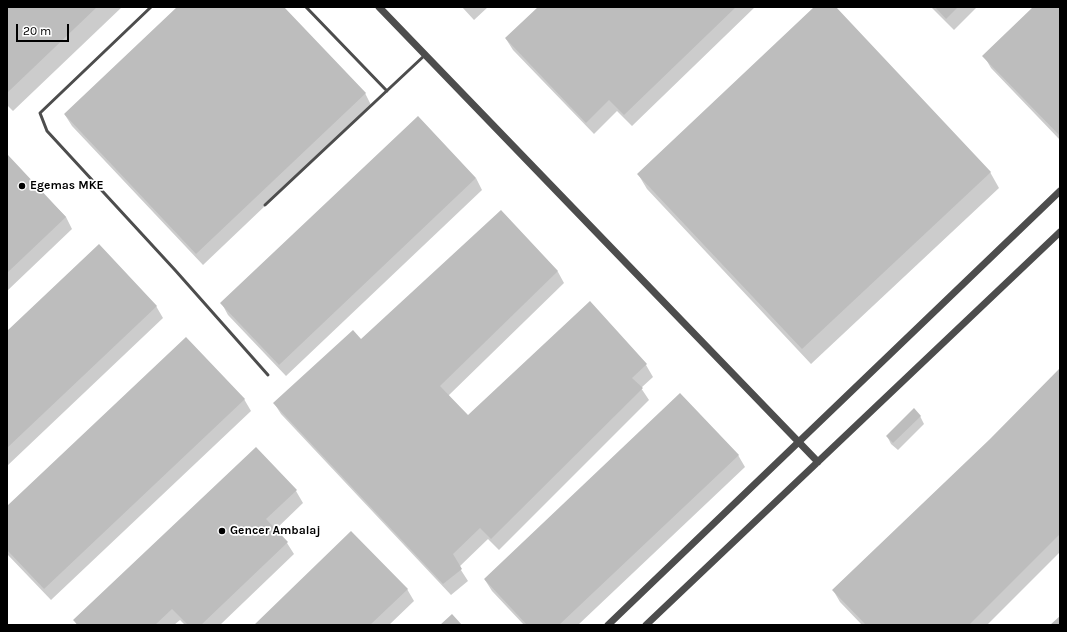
<!DOCTYPE html>
<style>
body{margin:0}
#map{position:relative;width:1067px;height:632px;overflow:hidden;background:#fff;font-family:Karla,sans-serif}
canvas{display:block}
.frame{position:absolute;inset:0;border:8px solid #000;pointer-events:none}
.scale{position:absolute;left:16px;top:24px;width:53px;height:18px;box-sizing:border-box;border:2px solid #000;border-top:0;padding-left:5px;font-size:12px;line-height:14px;white-space:nowrap;color:#000;-webkit-text-stroke:3px #fff;paint-order:stroke}
</style>
<div id="map">
<canvas width="1067" height="632"></canvas>
<div class="frame"></div>
<div class="scale">20 m</div>
</div>
<script>
const ctx = document.querySelector('canvas').getContext('2d');
ctx.lineJoin = 'round';
function fillPath(path, color) { ctx.fillStyle = color; ctx.fill(path, 'evenodd'); }
function stroke(path, color, width, dash) { ctx.strokeStyle = color; ctx.lineWidth = width; ctx.lineCap = dash ? 'butt' : 'round'; ctx.setLineDash(dash || []); ctx.stroke(path); }
function label(font, color, halo, rows, align = 'center') {
  ctx.font = font + ' Karla,sans-serif'; ctx.lineWidth = 3.5; ctx.setLineDash([]); ctx.textBaseline = 'middle'; ctx.strokeStyle = halo; ctx.fillStyle = color; for (const [text, x, y, turn = 0] of rows) {
    ctx.save(); ctx.translate(x, y); ctx.rotate((+turn || 0) * Math.PI / 180); ctx.textAlign = isNaN(turn) ? turn : align; if (halo) ctx.strokeText(text, 0, 0); ctx.fillText(text, 0, 0); ctx.restore();
  }
}
fillPath(new Path2D(`
 M7,7H122L13,111L7,105Z
 M179,7H283L365,93L371,105L203,265L72,126L65,115Z
 M462,7H488L474,20Z
 M539,7H755L632,126L617,111L594,134L513,50L506,39Z
 M816,7H834L990,172L999,188L811,364L647,189L638,174Z
 M931,7H977L954,30Z
 M1035,7H1060V140L991,68L984,56Z
 M7,157L66,217L72,229L7,291Z
 M476,178L482,190L286,376L228,315L222,304Z
 M501,211L558,272L564,283L448,396L468,417L590,302L646,365L653,377L641,388L649,400L499,550L488,539L459,567L468,581L451,595L281,414L274,403L361,341Z
 M156,306L163,318L7,466V332Z
 M1060,370V552L987,625H862L840,602L833,590L991,440Z
 M244,399L251,411L51,600L7,554V508Z
 M920,416L924,424L898,450L891,444L887,436Z
 M256,448L296,491L303,503L275,530L287,543L294,554L220,625H185L180,620L174,625H77L74,620Z
 M738,455L745,467L578,625H524L492,591L485,580Z
 M407,589L414,601L389,625H255Z`), '#0003');
fillPath(new Path2D(`
 M7,7H97L7,93Z
 M177,7H284L366,93L196,254L64,114Z
 M538,7H736L624,115L609,100L586,123L505,38Z
 M814,7H836L991,172L802,349L637,174Z
 M935,7H958L946,19Z
 M1033,7H1060V136L982,56Z
 M418,116L476,178L279,365L220,303Z
 M8,155L66,217L7,273V156Z
 M501,210L558,271L440,386L468,415L590,301L647,364L632,378L643,388L491,539L480,528L453,554L462,569L443,584L273,403L353,330L361,339Z
 M99,244L157,306L7,448V331Z
 M186,337L245,399L44,589L7,550V506Z
 M1060,368V534L969,625H866L832,590L990,439Z
 M680,393L739,455L559,625H527L484,579Z
 M914,408L921,416L893,443L886,436Z
 M256,447L297,490L266,519L288,542L201,625H188L172,609L155,625H78L73,620Z
 M351,531L408,589L370,625H254Z
 M452,614L462,625H440Z
 M1060,616V625H1050Z`), '#bdbdbd');
stroke(new Path2D(`
 M151,7L40,113L47,131L175,270L268,375
 M306,7L387,91
 M265,205L425,55`), '#4d4d4d', 3);
stroke(new Path2D(`
 M379,7L818,462
 M608,625L1060,191
 M646,625L1060,232`), '#4d4d4d', 7);
for (const [x, y, r, color] of [
 [22,186,4,"#000"],
 [222,531,4,"#000"]
]) { const dot = new Path2D(); dot.arc(x, y, r, 0, 2 * Math.PI); ctx.fillStyle = color; ctx.fill(dot); stroke(dot, '#fff', 1.5); }
label('bold 12px', '#000', '#fff', [
 ["Egemas MKE",30,186],
 ["Gencer Ambalaj",230,531]
], 'left');
</script>
